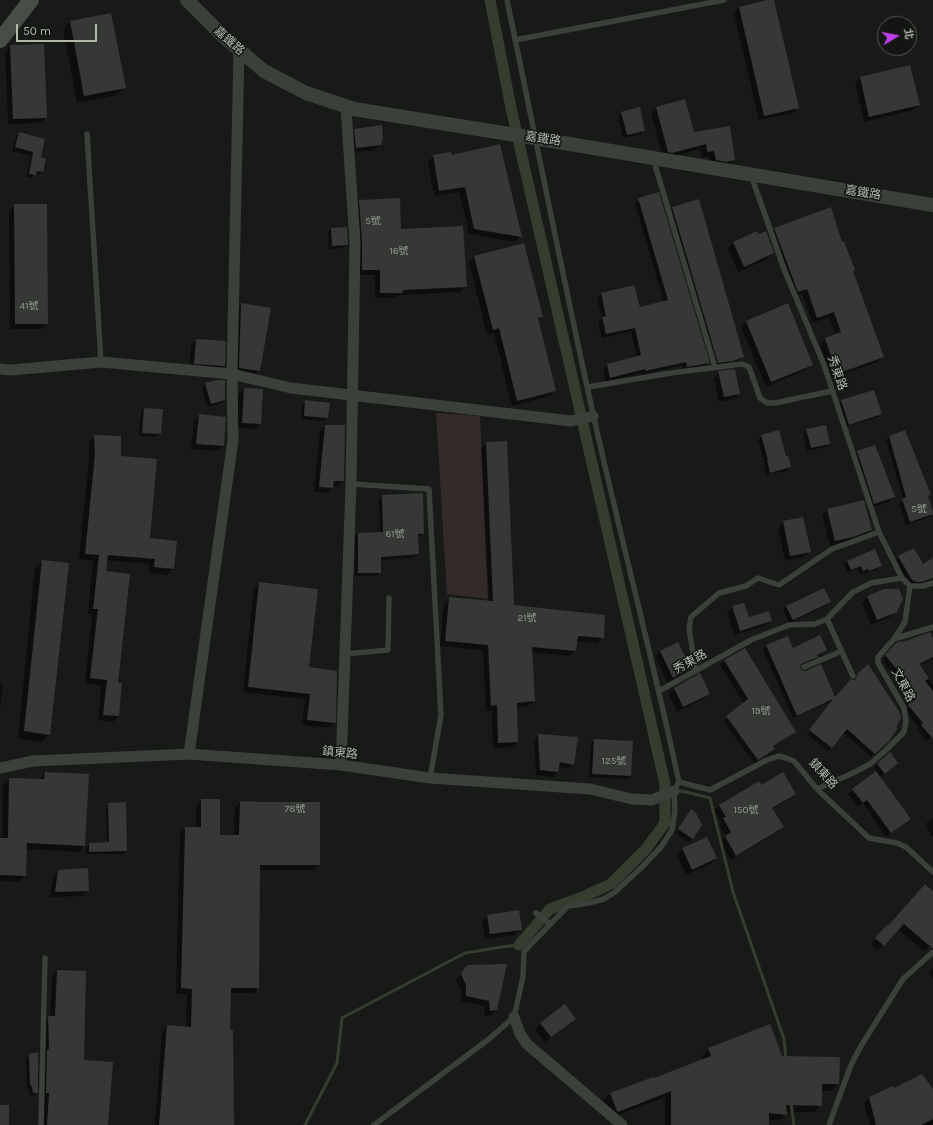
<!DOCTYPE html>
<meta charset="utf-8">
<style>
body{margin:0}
#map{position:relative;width:933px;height:1125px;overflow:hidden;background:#181a18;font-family:Karla,"Noto Sans TC",sans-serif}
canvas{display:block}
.north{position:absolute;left:877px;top:16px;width:40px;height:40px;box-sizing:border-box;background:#131513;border:1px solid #51574f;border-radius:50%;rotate:80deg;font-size:11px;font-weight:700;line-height:16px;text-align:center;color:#aeb9aa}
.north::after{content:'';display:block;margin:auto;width:14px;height:18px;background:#bd3feb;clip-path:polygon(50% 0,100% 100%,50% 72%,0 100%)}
.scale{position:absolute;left:16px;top:24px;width:81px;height:18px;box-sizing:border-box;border:2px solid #aeb9aa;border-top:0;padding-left:5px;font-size:12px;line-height:14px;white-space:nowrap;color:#aeb9aa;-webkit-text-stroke:3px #131513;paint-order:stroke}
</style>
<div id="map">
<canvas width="933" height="1125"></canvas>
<div class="north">北</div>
<div class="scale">50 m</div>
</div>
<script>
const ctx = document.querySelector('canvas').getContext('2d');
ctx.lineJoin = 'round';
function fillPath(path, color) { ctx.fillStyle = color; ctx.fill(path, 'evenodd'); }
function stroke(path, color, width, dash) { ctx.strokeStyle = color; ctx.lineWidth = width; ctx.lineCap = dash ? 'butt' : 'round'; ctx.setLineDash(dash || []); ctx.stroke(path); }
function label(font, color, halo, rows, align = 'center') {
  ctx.font = font + ' Karla,"Noto Sans TC",sans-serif'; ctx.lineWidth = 3; ctx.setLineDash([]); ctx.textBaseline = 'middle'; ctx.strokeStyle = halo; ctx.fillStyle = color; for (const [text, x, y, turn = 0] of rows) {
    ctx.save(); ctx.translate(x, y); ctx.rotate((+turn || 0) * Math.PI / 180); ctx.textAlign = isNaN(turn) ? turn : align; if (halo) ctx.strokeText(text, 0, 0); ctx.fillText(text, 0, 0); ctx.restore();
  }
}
fillPath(new Path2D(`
 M436,413L480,416L489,599L447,594Z`), '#332b2a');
fillPath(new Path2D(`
 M773,0L798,107L793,113L759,120L734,13L739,7Z
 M110,14L124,87L117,95L77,103L63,29L70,22Z
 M11,46L46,118L40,123L8,124L5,51Z
 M909,66L919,105L913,110L864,122L855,83L860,77Z
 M657,108L693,133L734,160L729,165H711L709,156L702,157L700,149L666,158L663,157L651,113Z
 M622,112L644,130L641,134L623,138L618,116Z
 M355,130L380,145L374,150L351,153L349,135Z
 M19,133L39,158L42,172L38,175L35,174L31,178L26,177L31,156L12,151L16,137Z
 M433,156L451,157L520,236L515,242L469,234L459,192L434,196L428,162Z
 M639,199L708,363L704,367L683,370L682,365L641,375V373L606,382L603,369L607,365L637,357L631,331L602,338L598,322L602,318L597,299L601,294L633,286L639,308L664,303L635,203Z
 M360,201L400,230L465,287L460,292L399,295L396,298H375V275H356L354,207Z
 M15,205L47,323L42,329H10L9,211Z
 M673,208L743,357L740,360L715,366L669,211Z
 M332,229L347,245L343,248L329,249L328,232Z
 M775,229L852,272L882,357L877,362L832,378L820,344L825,339L836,335L829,317L812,323L802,293L793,296L770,234Z
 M757,233L773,253L767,259L738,272L728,249L733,243Z
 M523,244L542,317L538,321L555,391L550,396L512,406L494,333L487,335L469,262L474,256Z
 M241,304L259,370L255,374L236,372L238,308Z
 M747,322L812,364L806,370L766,387L741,327Z
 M197,340L224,366L219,371L189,369L191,345Z
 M719,372L739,393L734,399L719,402L714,378Z
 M206,384L224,400L221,403L207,407L202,387Z
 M244,389L262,390L260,424L255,429L237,428L238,395Z
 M842,401L881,414L877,417L845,427L838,405Z
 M306,402L327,418L324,421L301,419L302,405Z
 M144,409L160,434L156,437L139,436L141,412Z
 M200,415L223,446L217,451L191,449L194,421Z
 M326,426L343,481L338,486H332L327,493L314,492L320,431Z
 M807,430L829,444L826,447L807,451L803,433Z
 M778,431L790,467L786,471L766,475L764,465L765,464L758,440L761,436Z
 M95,436L120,457L149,539L173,569L167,575L149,573V564L106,560L105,572L116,684L118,716L113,722L98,720L101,686L85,683L92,614H88L93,561L79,559L89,460V441Z
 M890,436L930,495L927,498L933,514L929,517L906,525L899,503L903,499L886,440Z
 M487,443L513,606L603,637L597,643L576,641L575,651L569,656L531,652L534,701L528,706L516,708L517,742L512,747L493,748L492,710L486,711L483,650L440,646L444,604L450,598L488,602L481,448Z
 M858,452L893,497L889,502L870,508L853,457Z
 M383,496L423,534L419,537H417L418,553L415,557L380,560V572L377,576H355V537L358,534H380L379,499ZM416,553V555L376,558V556Z
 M828,509L871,530L866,535L847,542L830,546L822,515Z
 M783,522L809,552L804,557L785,561L778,528Z
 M899,557L922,566L933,559V579L918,585L908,583L895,561Z
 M43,561L49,734L42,742L18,738L35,568Z
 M848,561L881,565L878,569L865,574L864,572L860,574L857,568L848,573L844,565Z
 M260,583L308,668L335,722L329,728L302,725L305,699L243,692L254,588Z
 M884,590L896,611L890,617L871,625L862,603L867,597Z
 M830,602L826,606L789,623L783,610L786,606Z
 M733,607L748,618L771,621L765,626L734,635L727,612Z
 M787,637L793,650L826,649L813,660L800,665L799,668L835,699L853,681L854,679L857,675L894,727L888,740L871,757L843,732L828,751L807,734L833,701L793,718L763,650L766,646Z
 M933,640V659L919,665L933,685V736L927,741L917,730L919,728L905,710L912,704L900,687L902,685L882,660L892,648Z
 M678,643L690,668L684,674L668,683L655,657L660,652Z
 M744,650L794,732L790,736L773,747L774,749L770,753L754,763L723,721L744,704L720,665L724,661Z
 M0,683L3,684L0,710Z
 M674,688L709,694L704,699L677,712L669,694Z
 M538,735L573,764L568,769L558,767V772L553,777L536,775L534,740Z
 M594,740L630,776L627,779L589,777L591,744Z
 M889,754L893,766L880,777L905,823L886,837L863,803L858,807L848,794L877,771L874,768Z
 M45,773L84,846L78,852L26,849L25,875L19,882L0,881V839H2L3,785L10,779L38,780Z
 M761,787L794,794L789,799L772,809L782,827L777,832L731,860L720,842L726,836L719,825L721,822L714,811L720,806Z
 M201,800L219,836H234L235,807L240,802L319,865L314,870H259L258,988L253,993H230L229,1031L233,1125H155L162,1032L167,1026L186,1028L187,994H176L180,833L185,828H196V805Z
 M109,804L126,851L123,854H86V847L89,844L107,843L106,808Z
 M691,810L692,838L689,842L676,833Z
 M933,818V836H931L926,823Z
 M683,849L716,858L711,864L686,875L677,855Z
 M59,871L88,891L82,896L50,897L53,877Z
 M933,892V942L924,951L898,929L878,951L871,944L887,927H888Z
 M488,916L521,929L515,935L485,939L482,921Z
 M467,966L496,1010L491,1015L485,1016L484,1006L461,1001V991L456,980Z
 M933,968V979L928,973Z
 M57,971L83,1060L107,1125H43V1022L50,1017L52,976Z
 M575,1019L545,1042L535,1029L541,1023Z
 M709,1049L781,1057L838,1084L831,1091H821V1105L814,1112H786V1114L779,1121L768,1120V1125H665V1097L611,1118L603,1101L610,1094L653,1078L654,1080L703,1060L702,1056Z
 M30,1055L37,1092L33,1096H30L29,1090L27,1088L26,1059Z
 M893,1090L933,1091V1125H870L864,1103L870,1097Z`), '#0007');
stroke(new Path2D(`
 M676,792L682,791L710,798L733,892L784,1039L786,1060
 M791,1103L794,1125
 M305,1125L337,1063L342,1018L465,953L502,947L519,945`), '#353d2e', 3);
stroke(new Path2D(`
 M490,0L511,108L665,784V823L646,849L611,884L580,898L550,909L519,945`), '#353d2e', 11);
fillPath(new Path2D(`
 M767,0H774L799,108L764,116L739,7Z
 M111,13L126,88L84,96L70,21Z
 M44,44L47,118L13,119L10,45Z
 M910,65L920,105L869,117L860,77Z
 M685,99L694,132L730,126L735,160L726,162L716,160L714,151L707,152L706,144L672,153L668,152L656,107Z
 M640,107L645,131L627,135L621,112Z
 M382,125L383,138L381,145L356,148L354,129Z
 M19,132L45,139L41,157L46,159L43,172L37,171L36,175L29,174L33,152L15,147Z
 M500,144L522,237L474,229L465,187L439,191L433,155L451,152L452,155Z
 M659,192L710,363L687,367L686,362L645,371V369L610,378L607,364L641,355L635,328L606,334L602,317L606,316L601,293L634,285L640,307L668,300L638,198Z
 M400,198L401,229L463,226L467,287L403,290L402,293H380V270H362V242L359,200Z
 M699,199L744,357L733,361L718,363L672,207Z
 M14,204H47L48,324H15Z
 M831,207L842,242L844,241L855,270L853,271L884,357L837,374L825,338L841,332L834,312L817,318L807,289L798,292L774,228Z
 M347,227L348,245L332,246L331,228Z
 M757,231L759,234L766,231L774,253L744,267L733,242Z
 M524,243L543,317L538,318L556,391L517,401L499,328L493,330L474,256Z
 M241,303L271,308L260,371L239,368Z
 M788,303L813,365L771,382L746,321Z
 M196,339L226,341L225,366L194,364Z
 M735,369L740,394L724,397L718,371Z
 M217,380H225V400L211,404L205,383Z
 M244,388L263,389L261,424L242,423Z
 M874,390L882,414L849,425L841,400Z
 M305,400L330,403L328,418L304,416Z
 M144,408L163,409L161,434L142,433Z
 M199,414L226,417L224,446L196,444Z
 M325,425H345L344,481H334L333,488L319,487Z
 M826,425L830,444L811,448L806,429Z
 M779,430L786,456H788L791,467L770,473L767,460H768L761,435Z
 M905,430L931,495L928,496L933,512V514L910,522L902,499L906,497L889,436Z
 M94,435L121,436V456L157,459L150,538L177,541L174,569L154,567L155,559L108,555L106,571L130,574L118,683H122L119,716L103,715L107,680L90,678L98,609H93L99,555L85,554L95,454Z
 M507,441L514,605L605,615L604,638L578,636L576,651L532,647L535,701L517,703L518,742L498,743L497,705L491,706L488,645L445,641L449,597L493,601L486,442Z
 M875,445L895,497L874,504L857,451Z
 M423,493L424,534H418L419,554L381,557V573H358V533L383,532L382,495Z
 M864,500L872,530L853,537L835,541L827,509Z
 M803,517L811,552L790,556L783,521Z
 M914,548L923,564L933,558V578L922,582H917L912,580L898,556Z
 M875,549L882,566L869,571L868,569L863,571L861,566L851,570L847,561Z
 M42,560L69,563L50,735L24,731Z
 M259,582L318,589L309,667L337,671L336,723L307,720L310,694L248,687Z
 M824,588L831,602L793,620L786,606Z
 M884,589H899L903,599L897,612L877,620L867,596Z
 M744,603L749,617L769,611L772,621L740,631L732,606Z
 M930,632L933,638V657L919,664L929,678L925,681L933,691V739L921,725L923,723L908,705L916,699L904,682L906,680L885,655L896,643L902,641L903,642Z
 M820,635L827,650L817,655L818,657L801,664L800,667L801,670L806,671L821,664L835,697L851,679L853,680L856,679L857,674L868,664L900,713L901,718L896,727L898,728L889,741L875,754L847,729L832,748L809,730L833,699L797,716L766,645L788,636L793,648Z
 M678,642L691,668L673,678L660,651Z
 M745,648L796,732L773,746L775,749L758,760L726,716L748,699L724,660Z
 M700,673L710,694L683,707L674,688Z
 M538,734L578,737L574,765L560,762L558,772L540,770Z
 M594,739L633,741L631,776L592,774Z
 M890,752L898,763L885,774L877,764Z
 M876,771L911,819L891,833L867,800L863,803L852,789Z
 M45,772L89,774L85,846L27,843L26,876L0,875V838H8L9,778L44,779Z
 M783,772L796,794L772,808L784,827L736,856L725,836L731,832L723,818L726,817L719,805L759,781L761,785Z
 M201,799H220V835H239L240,801L261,802H320V865H260L259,988H231L230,1030H233L234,1125H159L167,1025L191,1027L192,989L181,988L185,827H201Z
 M126,802L127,851L89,852V843L109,842L108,803Z
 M691,809L696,813L702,825L693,839L678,829Z
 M707,837L717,858L692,870L682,848Z
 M88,868L89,891L55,892L58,870Z
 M925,884L933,891V948H932L904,924L884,946L875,938L887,925L888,926Z
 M519,910L522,930L490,934L487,915Z
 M507,964L497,1010L490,1011L489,1001L466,996V985L461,974L467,965Z
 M57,970L86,971L84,1060L113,1062L108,1125H47L49,1093H46L47,1050L49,1049L48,1016H55Z
 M565,1004L576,1019L551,1037L540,1023Z
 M770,1024L782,1056L840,1057L839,1084H822V1106L786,1105L787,1115L769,1113V1125H671V1091L618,1112L617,1111L610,1093L653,1077L654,1078L711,1056L708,1048Z
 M38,1052V1093H33L32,1087L30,1084L29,1054Z
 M922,1074L933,1089V1119L921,1125H876L869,1097L893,1086L894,1088Z
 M0,1105H9V1125H0Z`), '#353835');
stroke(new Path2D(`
 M515,40L724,0
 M87,134L101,362
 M653,158L715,367
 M751,175L784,269L824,365L879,532L902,578
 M588,387L671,373L742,364L749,367L760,398L767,403H775L832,391
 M351,484L429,489L441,715L430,778
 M827,619L853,676
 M894,639L905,622L910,586
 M345,654L388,650L389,598
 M804,667L842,651
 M696,671L689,629L691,617L719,593L746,586L758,578L779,585L832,549L879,532
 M659,691L751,640L789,625L815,624L827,619L853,592L871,583L902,578L910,586H923L933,583
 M679,782L710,790L767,760L779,756L786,758L794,761L817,789L869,838L897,843L906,847L933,872
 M817,789L853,773L870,764L886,750L904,732L906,721L904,708L878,663V657L894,639L933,627
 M536,913L550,924
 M41,1125L45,958
 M374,1125L489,1039L514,1017L523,977L524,952L529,946L568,906L589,903L604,899L615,892L642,867L661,847L672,830L675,811L674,791L679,782C653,660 621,539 594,418C563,279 536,139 507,0
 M829,1125L851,1065L861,1046L903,979L933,952`), '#3b403b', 5.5);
stroke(new Path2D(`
 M0,369L11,370L101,362L232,374L291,388L571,421L593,416
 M189,754L233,440L232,374L239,51
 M341,765L351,484L355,242L346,107
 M0,768L33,761L189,754L341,765L430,778L590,789L632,799L652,800L674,791
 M514,1017L520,1034L527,1044L622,1125`), '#3b403b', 11);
stroke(new Path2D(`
 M187,0L224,37L264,71L306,93L354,109L534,138L933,205`), '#3b403b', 14);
stroke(new Path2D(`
 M0,40L31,0`), '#484e47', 16);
label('10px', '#90998d', null, [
 ["5號",373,221],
 ["16號",399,251],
 ["41號",29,306],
 ["5號",919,509],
 ["61號",395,534],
 ["21號",527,618],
 ["19號",761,711],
 ["125號",614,761],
 ["78號",295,809],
 ["150號",746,810]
]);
label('12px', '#aeb9aa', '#131513', [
 ["嘉鐵路",229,41,42],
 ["嘉鐵路",543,139,9],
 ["嘉鐵路",863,193,9],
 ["秀東路",837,373,71],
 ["秀東路",690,662,-29],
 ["文東路",903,685,62],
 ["鎮東路",340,753,6],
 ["鎮東路",823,774,48]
]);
</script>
